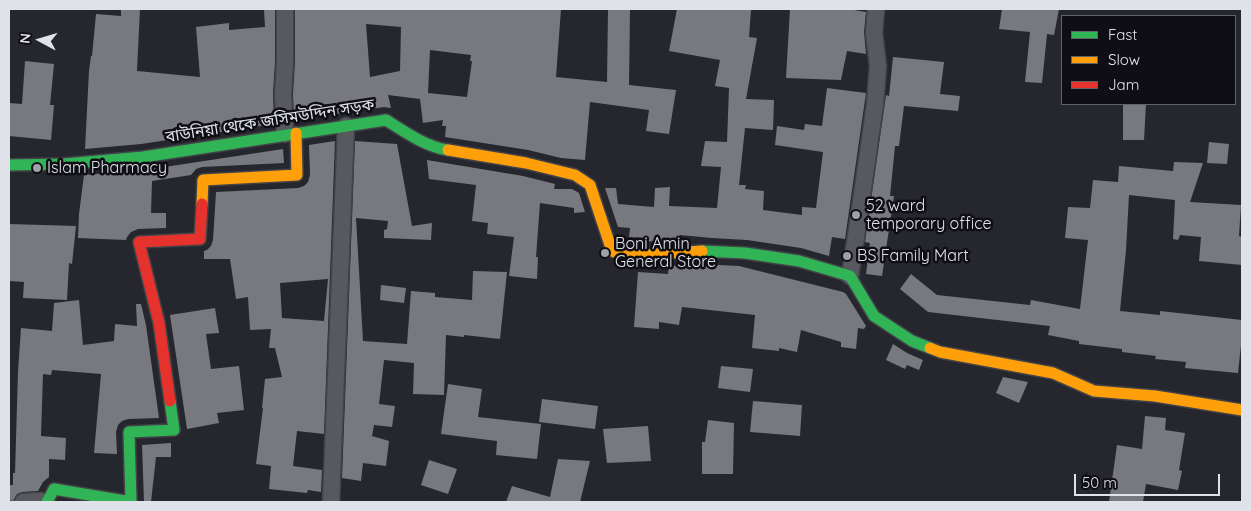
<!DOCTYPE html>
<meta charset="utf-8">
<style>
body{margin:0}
#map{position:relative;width:1251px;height:511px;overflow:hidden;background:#26272e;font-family:Quicksand,sans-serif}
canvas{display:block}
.frame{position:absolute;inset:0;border:10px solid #e0e2ea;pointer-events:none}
.legend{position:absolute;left:1061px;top:15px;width:175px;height:90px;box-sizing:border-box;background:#0e0e14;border:1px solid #62636a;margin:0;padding:6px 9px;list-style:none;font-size:15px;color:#e0e2ea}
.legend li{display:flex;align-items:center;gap:10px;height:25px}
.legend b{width:25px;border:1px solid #62636a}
.north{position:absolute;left:15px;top:15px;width:50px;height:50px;-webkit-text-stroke:4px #0e0e14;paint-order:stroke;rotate:276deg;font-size:14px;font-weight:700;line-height:20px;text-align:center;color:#e0e2ea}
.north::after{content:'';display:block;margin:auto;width:18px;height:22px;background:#e0e2ea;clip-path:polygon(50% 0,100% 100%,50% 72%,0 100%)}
.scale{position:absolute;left:1074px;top:474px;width:146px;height:22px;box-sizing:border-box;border:2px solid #e0e2ea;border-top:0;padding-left:6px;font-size:15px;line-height:18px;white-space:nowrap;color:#e0e2ea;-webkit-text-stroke:4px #0e0e14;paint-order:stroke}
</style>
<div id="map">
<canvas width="1251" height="511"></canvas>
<div class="frame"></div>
<ul class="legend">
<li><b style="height:6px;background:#30b455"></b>Fast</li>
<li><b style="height:6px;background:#ff9f0a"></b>Slow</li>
<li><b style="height:6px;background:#e5322d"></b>Jam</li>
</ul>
<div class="north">N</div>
<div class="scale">50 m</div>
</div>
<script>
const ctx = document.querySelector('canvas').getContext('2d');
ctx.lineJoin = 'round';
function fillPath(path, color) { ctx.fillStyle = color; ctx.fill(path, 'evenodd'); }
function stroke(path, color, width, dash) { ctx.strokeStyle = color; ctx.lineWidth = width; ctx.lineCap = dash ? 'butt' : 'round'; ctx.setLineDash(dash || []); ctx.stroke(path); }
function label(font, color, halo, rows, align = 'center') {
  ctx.font = font + ' Quicksand,"Noto Sans Bengali",sans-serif'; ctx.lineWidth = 5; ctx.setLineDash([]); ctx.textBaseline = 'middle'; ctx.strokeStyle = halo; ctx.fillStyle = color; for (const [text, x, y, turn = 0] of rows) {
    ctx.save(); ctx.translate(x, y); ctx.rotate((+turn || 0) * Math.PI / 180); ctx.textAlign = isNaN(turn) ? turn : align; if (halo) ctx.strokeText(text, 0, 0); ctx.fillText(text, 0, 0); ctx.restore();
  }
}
fillPath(new Path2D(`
 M121,9H140L137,71L200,77L196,27L229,23V30L265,27L264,10L275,9V62L273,93L274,124L141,144L85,149L89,71L91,56H92L96,14L121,16Z
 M295,9H561L556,77L607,82L608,9H630L629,85L676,90L669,134L646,131L649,110L590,102L585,160L561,158L528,150L445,137L446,126H442L443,120L423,123L420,99L388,95L391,108L384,107L294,120L293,94L295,62ZM366,24L401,27L400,71L370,77ZM430,50L471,55L470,61H472L467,97L428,93Z
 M677,9L751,10L749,37L757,38L746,99L774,100L773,130L745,128L739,185H746L745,189L764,191L763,210L802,215V207L816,208L823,152L775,145L777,126L804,130L805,124L822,126L827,88L866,93L845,239L832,237L829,256L801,248L747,240L712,238L680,235L679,239L644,242V238L629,237L630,228L618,227L605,188H616L618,204L654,207L655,188L670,187L669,206L717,208L721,167L701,166L705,141L727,142L729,88L715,86L720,60L669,51Z
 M790,9H848L866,12L864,32L866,54L847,51L841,80L786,78Z
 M1002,9H1059L1054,35L1047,34L1042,83L1025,82L1030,32L999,29Z
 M893,57L944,62L940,94L960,96L958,111L904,106L899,146H895L890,196H894L882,276L866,274L870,243L865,242L886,95L889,96Z
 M25,61L54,64L50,105H54L51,140L9,136V103L22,104Z
 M1123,104H1146L1144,140H1123Z
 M335,141L324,434L297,431L293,466L322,470L321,492L308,490L307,493L269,489L271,466L256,464L263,408H262L265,379L282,377L275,348H269L271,329L250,330L248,297L236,299L230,259H204V251L207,250L211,246L213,240L216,192L298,188L304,186L308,182L310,175L309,145ZM328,279L324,321L282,318L280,283Z
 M355,141L397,144L412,226L432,223L431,240L384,238V230L387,229L388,221L356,218L363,341L407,344L411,291L435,293V297L472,300L473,271L507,272L500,339L464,335V337L446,335L444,395L413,394L414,363L384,360L379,404L395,406L392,427L374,425L372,436L389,441L386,466L363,463L361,481L342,478Z
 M1209,142L1229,144L1227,164L1207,163Z
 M283,149L284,163L202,167L196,169L191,175L152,181L151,213H166V228L138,229L131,232L127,237L126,240L78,238L79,214L84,175L145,170Z
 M427,160L523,176L555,184L554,189H572L579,193L585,212L574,213V208L540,203L536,257H538L537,279L509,276L514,237L487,234L488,223L472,221L476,185L429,179Z
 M1174,162L1203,163L1190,202L1241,205L1239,236L1242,237V265L1199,261L1201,237L1180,235L1178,240L1173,239L1175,200L1129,195L1126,250L1120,311L1160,315V311L1242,320V336L1238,373L1185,368L1186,362L1155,359L1156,356L1122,352V349L1079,344V341L1048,335L1050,326L928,312L900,289L911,274L937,295L1030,305L1031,300L1080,309L1088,240L1065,238L1068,207L1090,208L1093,180L1118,182L1119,166L1173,171Z
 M9,224L76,226L72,264L69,263L67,300L23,298L24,282L9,281Z
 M700,264L739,266L843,292L846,294L866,326L864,329L858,328L856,349L841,347V342L801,330L797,352L779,348V351L752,348L755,315L682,307L679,325L659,322V329L634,327L638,272L668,274L669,266Z
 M381,285L406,288L404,303L380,300Z
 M79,300L83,345L114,341L115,324L137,326L136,304H141L146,325L159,418L128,419L122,421L118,425L116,432L117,454L94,453L101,374L52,370L51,375L43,374L41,436L66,438L65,460L49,459V477L43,482L38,491L22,492L17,494L13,501L9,500V485H13V473H15L18,372L21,328L52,331L54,303Z
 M215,308L219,333L206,334L211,369L239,366L244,410L217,413L219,423L187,429L170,315Z
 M893,344L907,353L923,360L919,370L907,365L905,369L886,360Z
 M721,366L753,369L750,392L718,388Z
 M1003,377L1028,382L1019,403L996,393Z
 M448,384L482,389L478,417L541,424L537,459L496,455L497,441L441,434Z
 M542,399L598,406L595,429L539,422Z
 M753,401L802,405L800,436L750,432Z
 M1145,416L1166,418L1165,430L1185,433L1179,470L1182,471L1178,490L1146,484L1143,502H1109L1117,445L1142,449Z
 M708,420L734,423L733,474H702V442H705Z
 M648,426L651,461L607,463L603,429Z
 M171,443V457H156L151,502H144L142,445Z
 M558,459L590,461L580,502H506L512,486L550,497Z
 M429,460L457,469L448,494L421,485Z`), '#78797f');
const street = new Path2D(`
 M285,9V62L283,94L285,134
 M850,276L858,223L875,104L878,66L874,33L876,9
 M23,502L41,501L44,502
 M331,502L346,126`);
const fast = new Path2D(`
 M9,165L64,164L143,157L386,120C405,132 426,147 448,150
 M702,251L745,253L799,261L850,276L874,316L912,341L930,348
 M47,502L54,489L131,502L129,432L174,430L170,401`);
const slow = new Path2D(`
 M448,150L526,163L575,175L590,185L612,251L626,256L702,251
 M202,204L203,180L297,175L296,133
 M930,348L940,352L1053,373L1094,391L1155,396L1242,410`);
const jam = new Path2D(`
 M170,401L159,323L139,242L200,239L202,204`);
stroke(street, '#424348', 19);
stroke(fast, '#424348', 14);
stroke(slow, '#424348', 14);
stroke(jam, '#424348', 14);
stroke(street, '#57595e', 16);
stroke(fast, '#30b455', 11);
stroke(slow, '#ff9f0a', 11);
stroke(jam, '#e5322d', 11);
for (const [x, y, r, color] of [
 [37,168,5,"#9fa1a8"],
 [856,215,5,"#9fa1a8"],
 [605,253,5,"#9fa1a8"],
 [847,256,5,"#9fa1a8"]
]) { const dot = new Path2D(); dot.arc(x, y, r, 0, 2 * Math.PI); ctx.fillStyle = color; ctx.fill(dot); stroke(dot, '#0e0e14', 2); }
label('16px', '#e0e2ea', '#0e0e14', [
 ["বাউনিয়া থেকে জসিমউদ্দিন সড়ক",270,121,-9]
]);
label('16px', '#e0e2ea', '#0e0e14', [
 ["Islam Pharmacy",47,168],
 ["52 ward",866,206],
 ["temporary office",866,224],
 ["Boni Amin",615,244],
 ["General Store",615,262],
 ["BS Family Mart",857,256]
], 'left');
</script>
